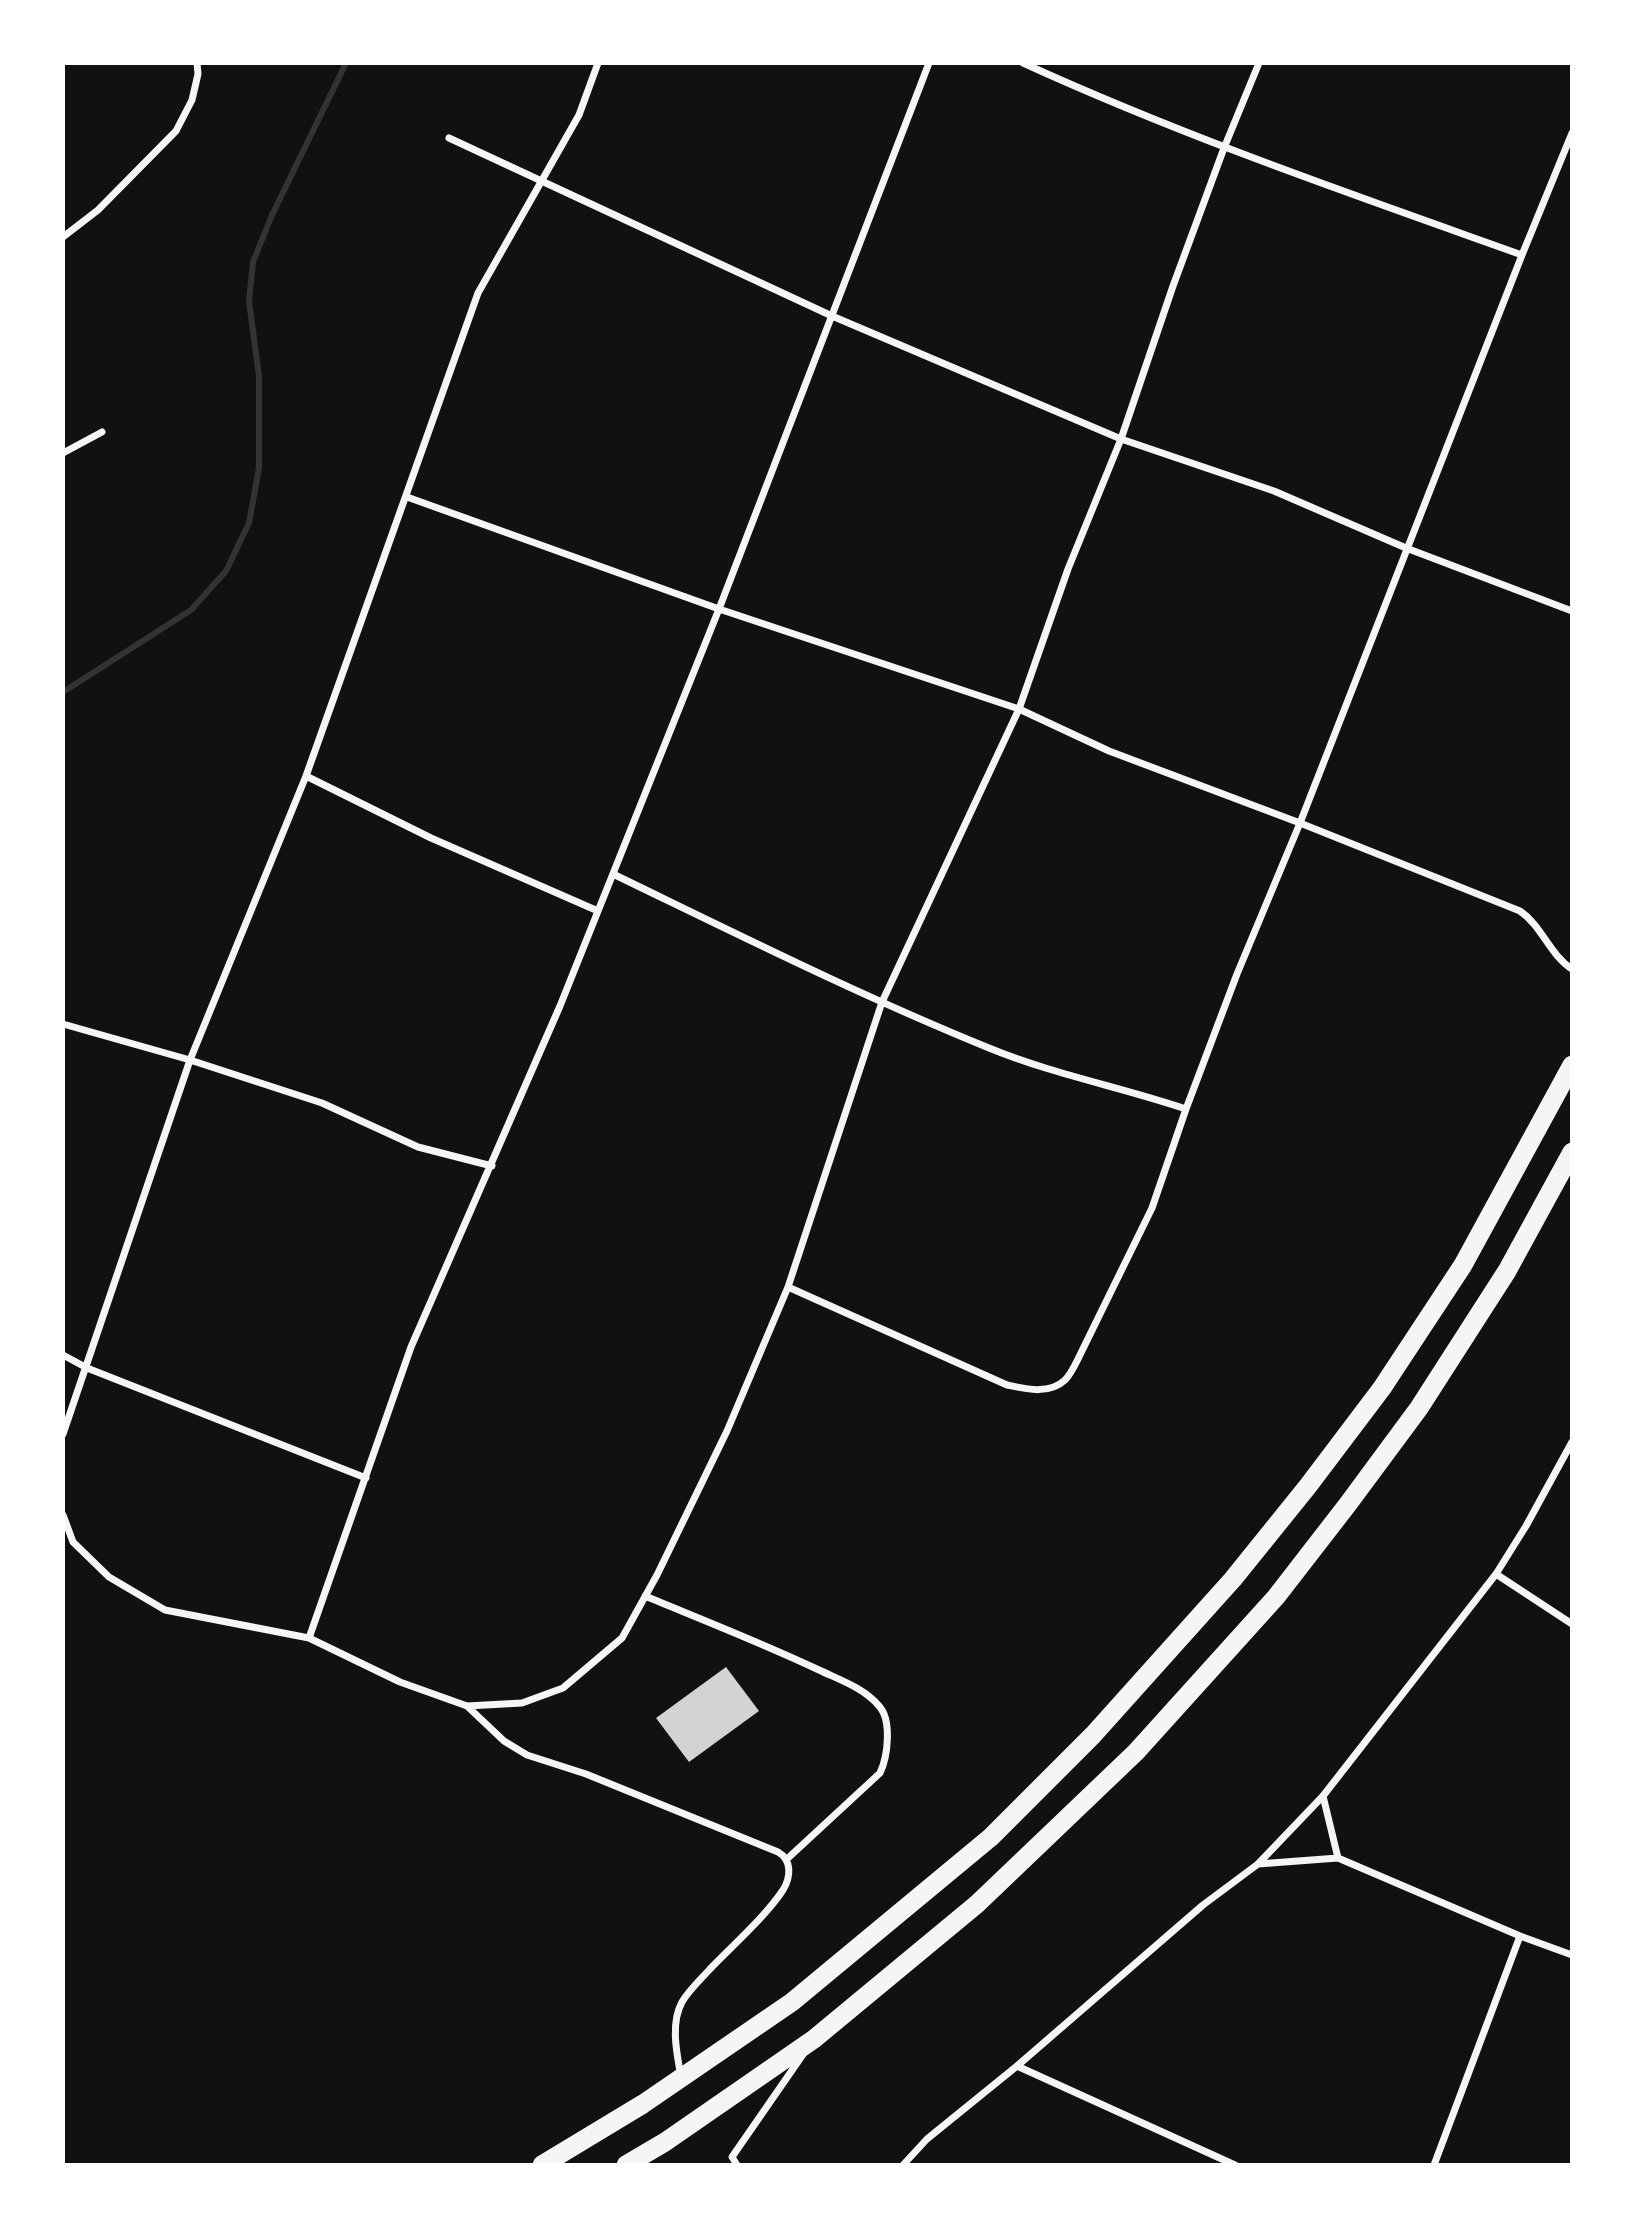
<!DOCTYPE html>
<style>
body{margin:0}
#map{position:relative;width:1635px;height:2228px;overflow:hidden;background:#111;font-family:"Titillium Web",sans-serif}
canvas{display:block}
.frame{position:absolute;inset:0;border:65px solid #fff;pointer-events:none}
</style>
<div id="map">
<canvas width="1635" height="2228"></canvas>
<div class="frame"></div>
</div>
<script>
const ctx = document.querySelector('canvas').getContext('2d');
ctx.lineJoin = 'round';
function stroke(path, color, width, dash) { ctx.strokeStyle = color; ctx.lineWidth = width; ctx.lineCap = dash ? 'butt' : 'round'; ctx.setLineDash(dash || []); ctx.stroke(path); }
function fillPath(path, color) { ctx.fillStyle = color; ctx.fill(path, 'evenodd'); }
stroke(new Path2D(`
 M63,692L191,610L226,571L249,523L259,468V376L249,301L253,262L272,215L346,63`), '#333', 6);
fillPath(new Path2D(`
 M726,1667L759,1711L689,1762L656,1718Z`), '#d3d3d3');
stroke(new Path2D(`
 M1023,63C1185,137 1354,195 1522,255
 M449,138L832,316L1121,439L1274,491L1406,548L1572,611
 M63,237L98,210L176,131L192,100L198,74L197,63
 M63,453L102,432
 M407,497L719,609L1019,709L1109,751L1300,823L1520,911C1542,926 1549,954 1572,969
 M306,776L431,838L598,911
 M613,874C737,934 861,996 989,1048C1052,1074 1121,1087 1186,1109L1152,1208L1077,1361C1074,1367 1070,1375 1065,1380C1049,1395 1026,1389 1007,1385L788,1287
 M63,1024L190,1060L322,1103L418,1147L492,1166
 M1186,1109L1237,974L1300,823L1522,255L1572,133
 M63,1355L87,1368L366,1478
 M63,1434L190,1060L306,776L478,293L579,115L598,63
 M63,1515L73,1542L109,1577L165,1610L309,1638L400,1682L467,1706L522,1703L563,1688L622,1638L657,1575L727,1431L788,1287L882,1002L1019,709L1068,569L1121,439L1173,286L1224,148L1259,63
 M1496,1574L1572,1624
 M645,1596C703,1620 762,1643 819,1670C840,1680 864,1688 879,1706C892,1720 888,1756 880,1773L787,1859
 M309,1638L411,1347L560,1006L719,609L929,63
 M467,1706L504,1741L527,1755L586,1774L778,1852C792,1860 791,1877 783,1890C766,1916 732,1946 710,1969C701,1979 689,1990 682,2002C670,2024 677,2054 681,2077
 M1323,1796L1338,1858
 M1258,1864L1338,1858L1520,1936L1572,1955
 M1017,2066L1235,2165
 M737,2165L732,2157L804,2053
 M903,2165L927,2139L1017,2066L1203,1905L1258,1864L1323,1796L1496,1574L1526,1526L1572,1442
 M1434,2165L1520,1936`), '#f5f5f5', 7);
stroke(new Path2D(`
 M542,2165L643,2104L792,2002L991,1837L1093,1735L1233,1579L1308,1486L1382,1388L1463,1265L1572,1065
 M626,2165L665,2142L814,2039L977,1904L1136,1752L1276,1597L1348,1504L1419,1408L1507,1271L1572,1152`), '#f5f5f5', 19);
</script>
